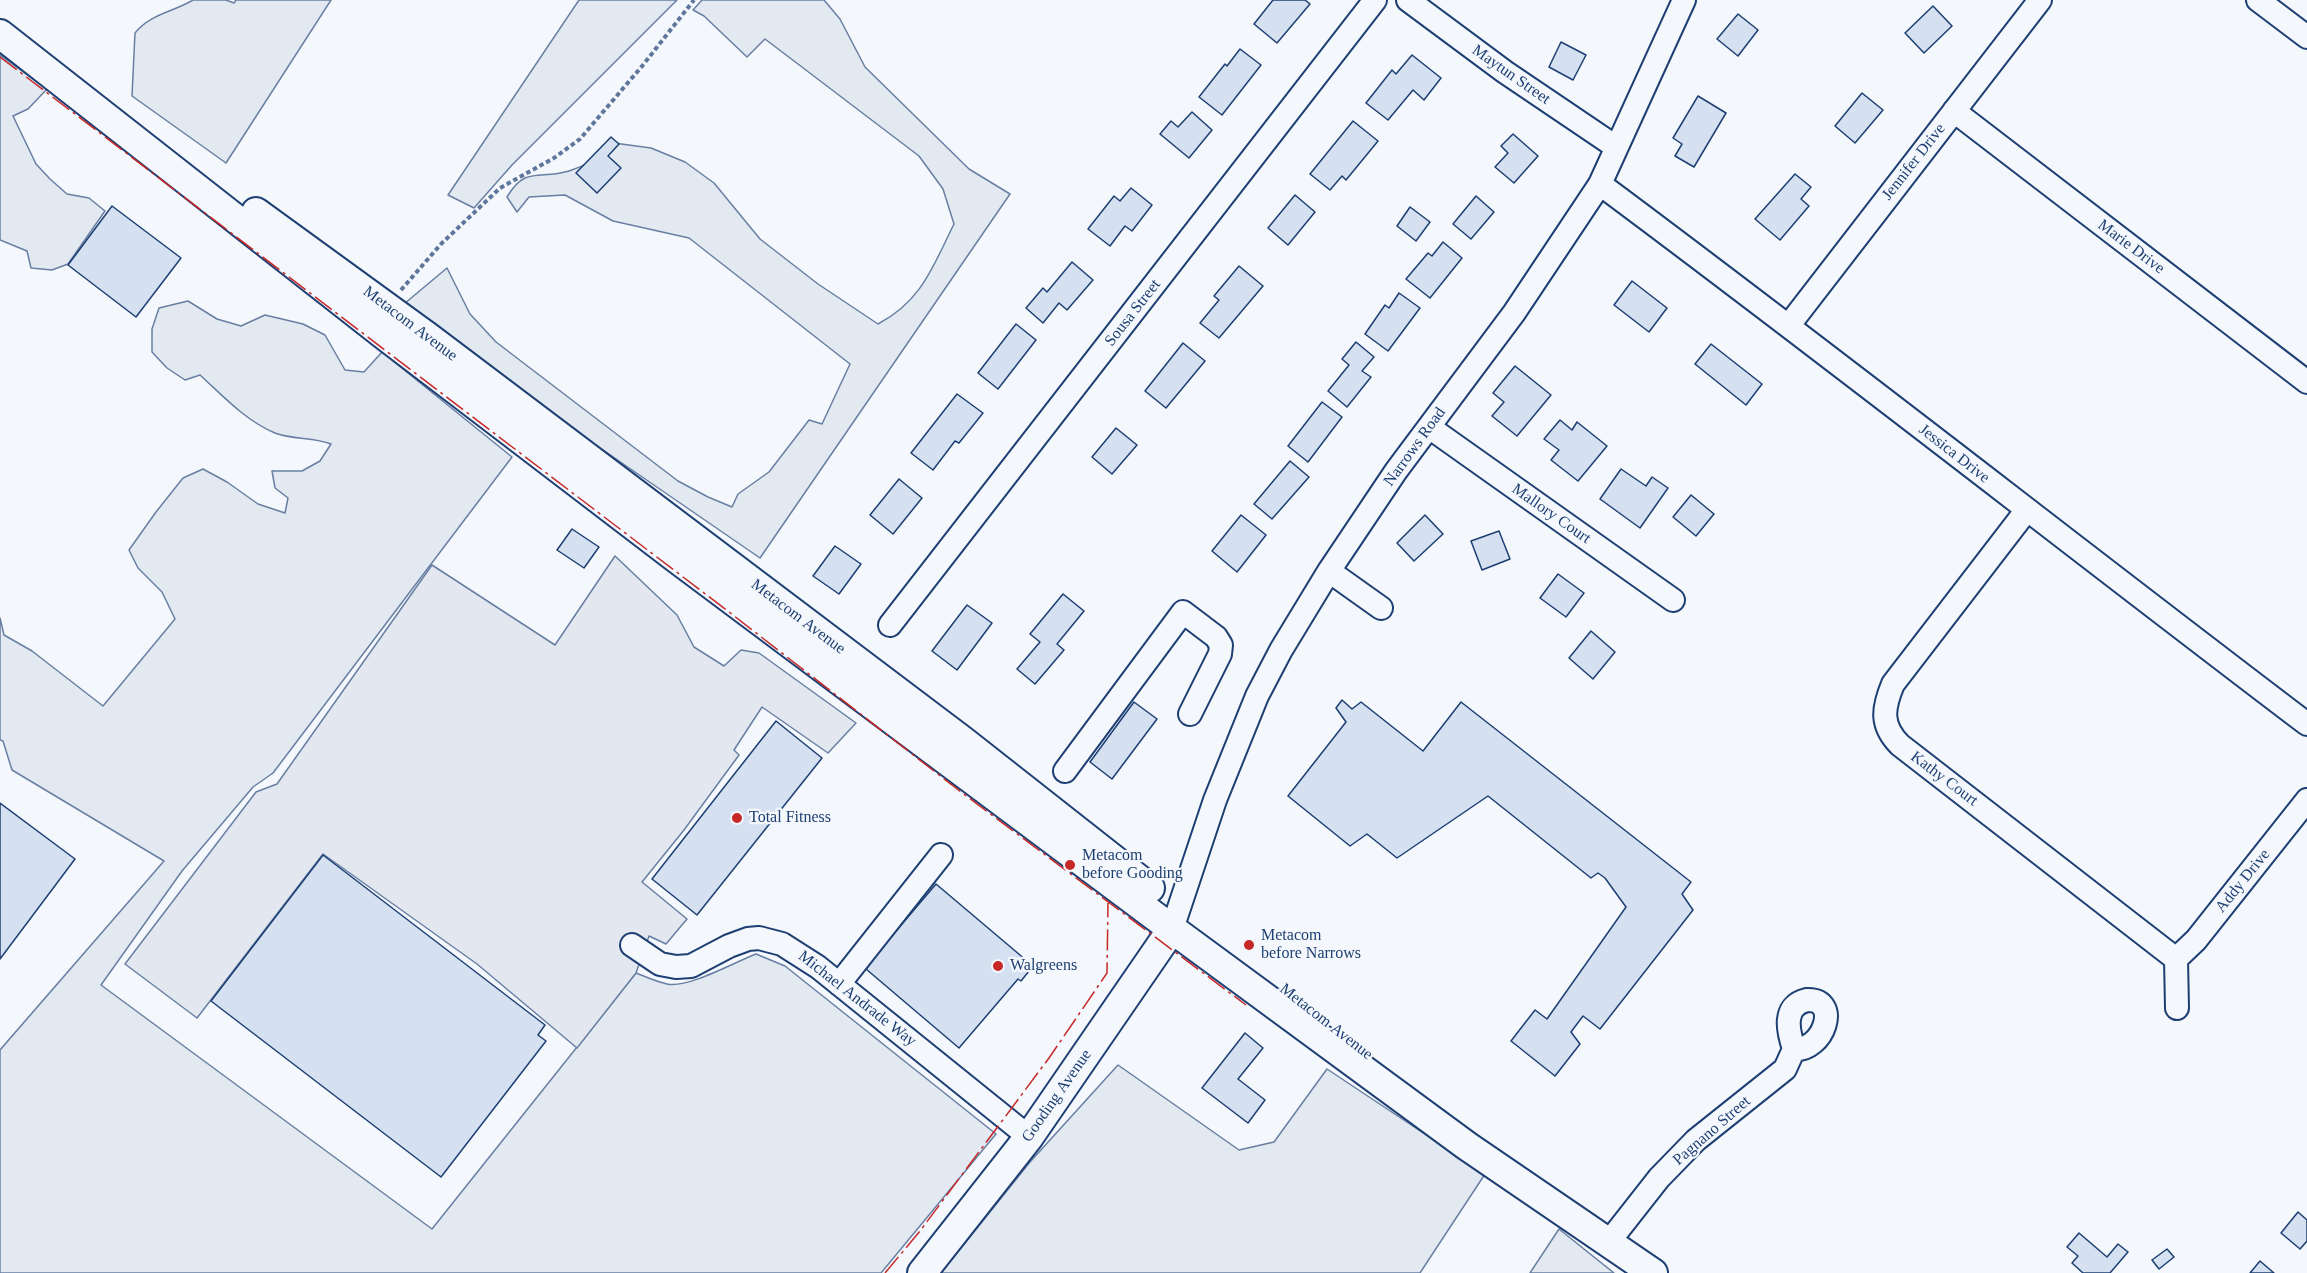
<!DOCTYPE html>
<style>
body{margin:0}
canvas{display:block;background:#f4f7fb}
</style>
<canvas width="2307" height="1273"></canvas>
<script>
const ctx = document.querySelector('canvas').getContext('2d');
ctx.lineJoin = 'round';
function fillPath(path, color) { ctx.fillStyle = color; ctx.fill(path, 'evenodd'); }
function stroke(path, color, width, dash) { ctx.strokeStyle = color; ctx.lineWidth = width; ctx.lineCap = dash ? 'butt' : 'round'; ctx.setLineDash(dash || []); ctx.stroke(path); }
function label(font, color, halo, rows, align = 'center') {
  ctx.font = font + ' "Times New Roman",serif'; ctx.lineWidth = 4.5; ctx.setLineDash([]); ctx.textBaseline = 'middle'; ctx.strokeStyle = halo; ctx.fillStyle = color; for (const [text, x, y, turn = 0] of rows) {
    ctx.save(); ctx.translate(x, y); ctx.rotate((+turn || 0) * Math.PI / 180); ctx.textAlign = isNaN(turn) ? turn : align; if (halo) ctx.strokeText(text, 0, 0); ctx.fillText(text, 0, 0); ctx.restore();
  }
}
const green = new Path2D(`
 M193,0H226L234,3L236,0H331L226,163L132,96L135,33C150,14 173,12 193,0Z
 M579,0H677L512,165L474,208L448,195Z
 M702,0H824L840,19L865,67L969,169L1010,194L760,558L398,309L447,268L470,314L496,342L678,481L708,497L732,507L738,494L769,472L809,420L822,424L850,364L689,238L613,221L565,195L529,197L517,212L507,197C526,165 540,180 569,171C586,166 602,155 614,143L651,148L685,162L714,183L760,239L818,284L878,324C922,301 933,266 954,224L943,189L919,156L765,39L747,57L704,16L693,10Z
 M0,55L47,89L28,109L13,116L36,164L50,179L67,194L89,198L105,211L68,264L52,270L31,268L27,251L0,240Z
 M188,301L217,319L241,326L265,315L303,324L325,335L345,370L364,372L382,352L512,457L273,773L253,787L182,871L101,985L432,1229L636,973C646,977 657,982 667,984C687,989 735,962 756,954L785,966L996,1134L881,1273H0V1050L164,861L12,770L3,741L0,740V618L4,635L32,651L103,706L175,619L162,592L138,568L129,550L156,512L183,478L203,469L227,482L258,504L285,513L288,498L275,488L272,471H302L320,461L331,444C313,437 294,440 275,433C246,421 223,396 200,375L185,380L167,368L152,352V329L159,308Z
 M1118,1065L1239,1150L1274,1142L1327,1069L1485,1174L1420,1273H941L1030,1162Z
 M1559,1229L1614,1273H1530Z`);
fillPath(green, '#e3e9f0');
stroke(green, '#687fa3', 1.5);
const parking = new Path2D(`
 M615,556L677,615L694,647L724,666L741,650L759,653L856,723L828,753L762,707L734,750L739,755L684,830L642,882L687,919L666,944L649,936L636,973L577,1048L477,964L323,854L197,1018L125,964L256,792L277,784L432,565L555,645Z`);
fillPath(parking, '#e3e8f0');
stroke(parking, '#687fa3', 1.5);
const building = new Path2D(`
 M1273,0H1305L1310,4L1277,43L1254,24Z
 M1933,6L1952,26L1924,53L1905,33Z
 M1738,14L1758,30L1738,56L1717,39Z
 M1561,42L1586,55L1573,80L1549,67Z
 M1240,49L1261,65L1222,115L1199,97L1225,64L1227,66Z
 M1412,55L1441,78L1424,100L1413,90L1388,120L1366,103L1392,70L1396,74Z
 M1862,93L1883,110L1855,143L1835,126Z
 M1698,96L1726,113L1694,167L1675,156L1682,144L1673,138Z
 M1192,112L1212,130L1189,158L1160,134L1171,121L1178,127Z
 M1353,121L1378,141L1346,180L1342,176L1330,190L1310,174Z
 M1513,134L1538,156L1514,183L1495,167L1508,153L1501,146Z
 M611,137L619,144L608,156L621,168L597,193L576,173Z
 M1795,174L1811,187L1801,199L1809,206L1780,240L1755,219Z
 M1131,188L1152,205L1132,231L1125,226L1110,246L1088,229L1114,196L1120,201Z
 M1295,195L1315,212L1288,245L1268,228Z
 M1476,196L1494,212L1471,239L1453,224Z
 M112,206L181,258L136,317L68,265Z
 M1410,207L1430,222L1416,241L1397,226Z
 M1443,242L1462,258L1430,298L1406,279L1428,253L1432,256Z
 M1072,262L1093,280L1067,310L1059,303L1043,323L1026,308L1043,288L1047,292Z
 M1239,266L1263,286L1219,338L1200,323L1219,300L1214,296Z
 M1632,281L1667,308L1649,332L1614,305Z
 M1399,293L1420,308L1388,351L1365,334L1385,305L1389,308Z
 M1016,324L1036,340L998,389L978,373Z
 M1356,342L1374,357L1362,371L1371,377L1347,407L1328,391L1349,365L1342,359Z
 M1183,343L1205,361L1166,408L1145,391Z
 M1711,344L1762,384L1746,405L1695,364Z
 M1515,366L1551,395L1517,436L1492,416L1504,402L1493,393Z
 M957,394L983,413L959,443L955,441L933,470L911,453Z
 M1322,402L1342,417L1308,462L1288,446Z
 M1560,420L1572,430L1577,422L1607,446L1578,481L1551,460L1559,450L1544,439Z
 M1116,428L1137,445L1112,474L1092,457Z
 M1290,461L1309,477L1272,519L1254,504Z
 M1621,469L1646,486L1652,477L1668,488L1640,528L1600,499Z
 M899,479L922,498L893,534L870,515Z
 M1691,495L1714,514L1696,536L1673,517Z
 M1241,515L1266,535L1237,572L1212,551Z
 M1425,515L1443,534L1414,561L1397,543Z
 M572,529L599,547L584,568L557,550Z
 M1499,531L1510,559L1482,570L1471,541Z
 M835,546L861,564L839,594L813,576Z
 M1558,574L1584,593L1566,617L1540,598Z
 M1063,594L1084,611L1057,644L1064,650L1035,684L1017,669L1040,642L1030,634Z
 M967,605L992,623L957,670L932,651Z
 M1591,631L1615,652L1593,679L1569,658Z
 M1342,700L1352,709L1361,702L1423,751L1461,702L1691,882L1682,894L1693,910L1600,1029L1583,1016L1571,1032L1580,1044L1555,1076L1511,1041L1535,1010L1547,1019L1626,907L1605,878L1598,873L1591,878L1488,796L1397,858L1367,834L1350,846L1288,796L1346,722L1336,708Z
 M1134,702L1157,719L1112,779L1090,762Z
 M776,721L822,758L697,915L652,879Z
 M0,803L75,859L0,959Z
 M323,855L545,1025L538,1035L546,1041L441,1177L211,1001Z
 M936,884L1033,966L1021,981L1018,979L959,1048L866,969L869,965L857,955L875,935L885,944Z
 M1245,1033L1263,1048L1238,1079L1265,1100L1248,1123L1202,1088Z
 M2298,1212L2307,1220V1241L2300,1249L2281,1233Z
 M2079,1233L2107,1257L2118,1244L2128,1252L2110,1273H2083L2072,1263L2078,1256L2067,1247Z
 M2167,1249L2174,1257L2159,1269L2152,1260Z
 M2260,1261L2274,1273H2250Z`);
fillPath(building, '#d5e0f0');
stroke(building, '#1d3f73', 1.5);
const minor = new Path2D(`
 M1408,0L1505,72L1616,147
 M2258,0L2307,37
 M1954,111L2307,382
 M1600,184C1838,361 2071,545 2307,724
 M1789,325L2040,0
 M1429,427L1673,600
 M2026,511L1893,684C1883,708 1880,725 1900,745L2176,959L2177,1008
 M1329,571L1381,608
 M890,625L1375,0
 M1065,771L1183,612L1216,637L1221,645L1220,654L1190,714
 M1172,929L1215,800L1257,696L1281,650L1329,571L1396,471L1514,313L1600,184L1684,0
 M632,945L660,964L676,967L691,966L729,946L748,939L759,938L782,944L818,967L1029,1137
 M2176,959L2196,940L2307,800
 M839,984L941,855
 M1807,1000C1842,999 1823,1052 1794,1049C1788,1031 1782,1006 1807,1000Z
 M1608,1243L1659,1178L1696,1140L1785,1069L1794,1049`);
const major = new Path2D(`
 M0,34L384,335L676,558L1172,929L1467,1146L1653,1273
 M256,212L428,337L963,741L1150,888
 M922,1273L1029,1137L1172,929`);
stroke(minor, '#1d3f73', 26);
stroke(major, '#1d3f73', 32);
stroke(new Path2D(`
 M401,290L441,244L500,188L554,158L580,139L643,65L694,0`), '#5e769c', 4, [4.5, 3]);
stroke(minor, '#f4f7fb', 22);
stroke(major, '#f4f7fb', 28);
stroke(new Path2D(`
 M0,57L729,612L961,792L1246,1005
 M885,1273L920,1231L1049,1058L1107,973L1108,903`), '#c62828', 1.5, [21, 4.5, 3, 4.5]);
for (const [x, y, r, color] of [
 [737,818,6,"#c62828"],
 [1070,865,6,"#c62828"],
 [1249,945,6,"#c62828"],
 [998,966,6,"#c62828"]
]) { const dot = new Path2D(); dot.arc(x, y, r, 0, 2 * Math.PI); ctx.fillStyle = color; ctx.fill(dot); stroke(dot, '#f4f7fb', 2); }
label('16px', '#1d3f73', '#f4f7fb', [
 ["Maytun Street",1511,75,35],
 ["Jennifer Drive",1914,162,-52],
 ["Marie Drive",2131,247,37],
 ["Sousa Street",1133,313,-52],
 ["Metacom Avenue",410,324,37],
 ["Narrows Road",1415,447,-54],
 ["Jessica Drive",1954,454,38],
 ["Mallory Court",1551,514,35],
 ["Metacom Avenue",798,617,37],
 ["Kathy Court",1944,779,37],
 ["Addy Drive",2243,881,-51],
 ["Michael Andrade Way",857,999,38],
 ["Metacom Avenue",1326,1022,38],
 ["Gooding Avenue",1057,1096,-55],
 ["Pagnano Street",1712,1131,-41]
]);
label('16px', '#1d3f73', '#f4f7fb', [
 ["Total Fitness",749,818],
 ["Metacom",1082,856],
 ["before Gooding",1082,874],
 ["Metacom",1261,936],
 ["before Narrows",1261,954],
 ["Walgreens",1010,966]
], 'left');
</script>
